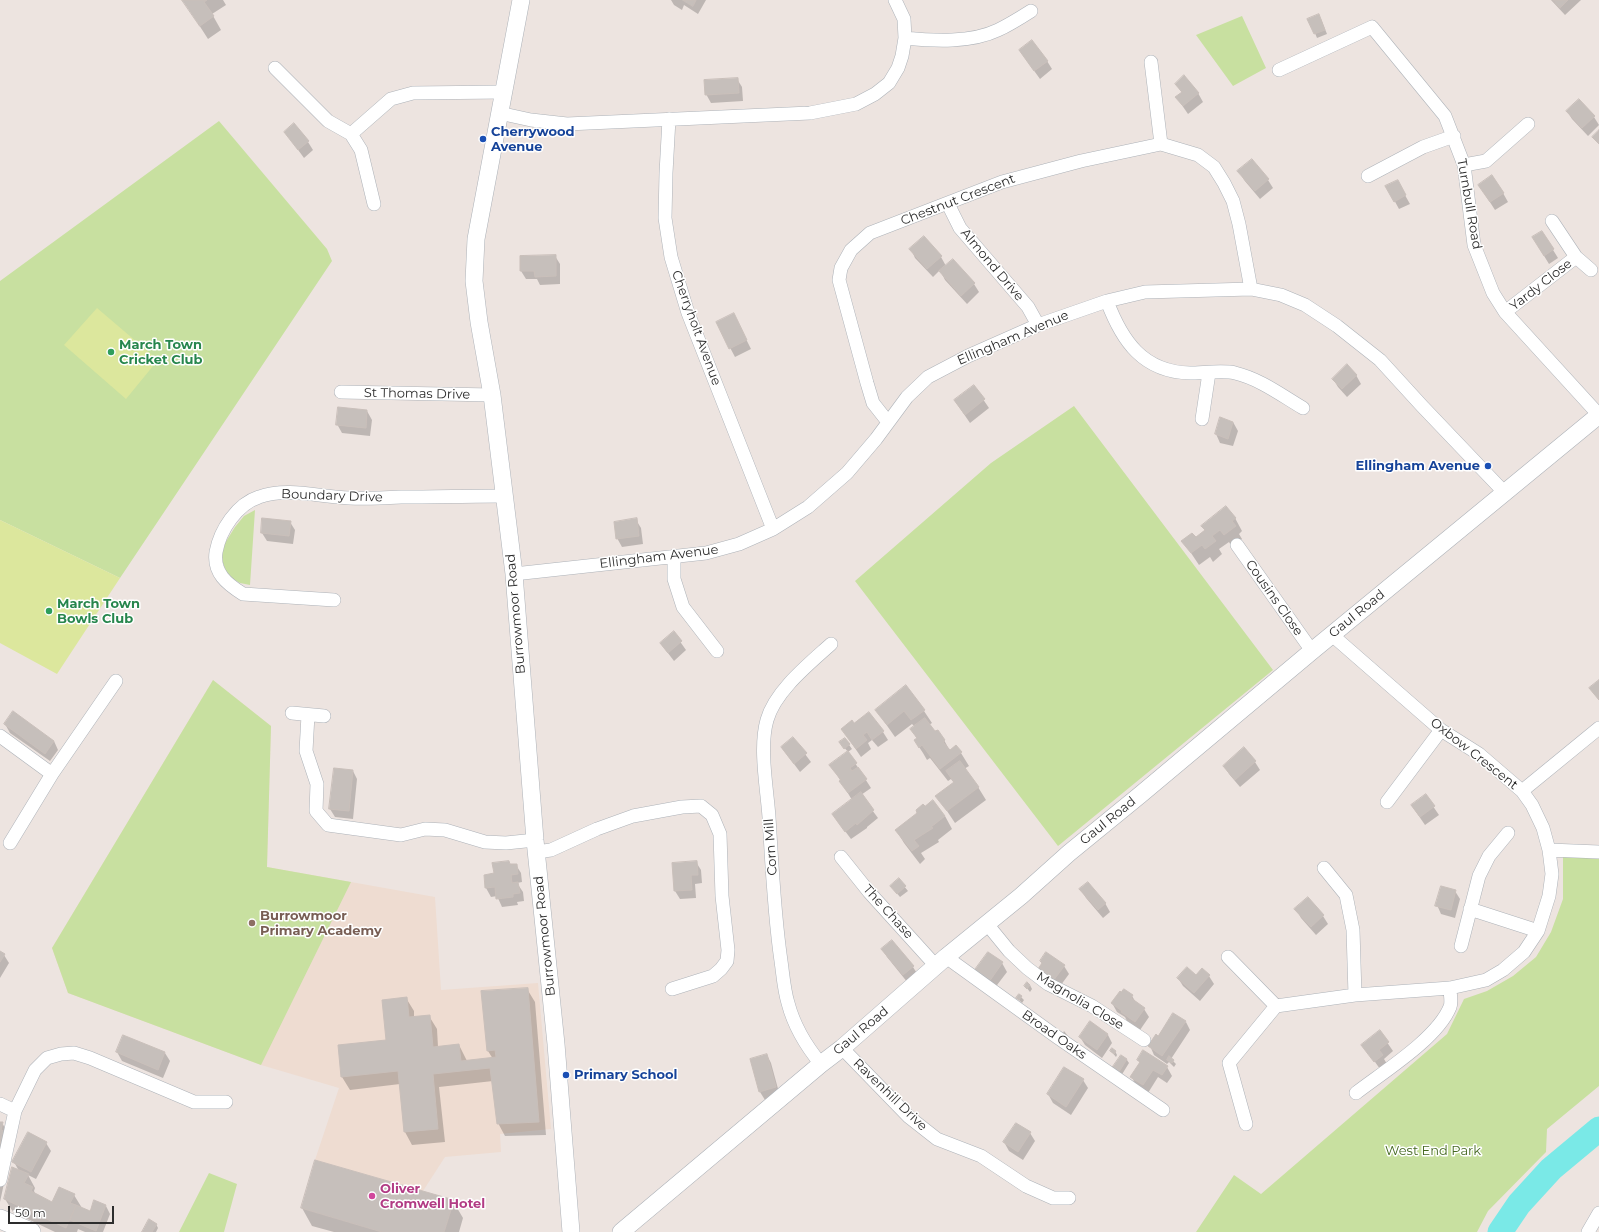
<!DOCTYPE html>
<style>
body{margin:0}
#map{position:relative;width:1599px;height:1232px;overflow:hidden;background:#ede4e0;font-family:Montserrat,sans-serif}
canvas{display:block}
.scale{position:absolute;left:8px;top:1206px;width:106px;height:18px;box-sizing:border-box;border:2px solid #2d2d2d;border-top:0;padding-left:5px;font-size:12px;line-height:14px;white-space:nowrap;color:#2d2d2d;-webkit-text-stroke:3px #fff;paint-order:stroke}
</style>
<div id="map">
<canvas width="1599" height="1232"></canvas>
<div class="scale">50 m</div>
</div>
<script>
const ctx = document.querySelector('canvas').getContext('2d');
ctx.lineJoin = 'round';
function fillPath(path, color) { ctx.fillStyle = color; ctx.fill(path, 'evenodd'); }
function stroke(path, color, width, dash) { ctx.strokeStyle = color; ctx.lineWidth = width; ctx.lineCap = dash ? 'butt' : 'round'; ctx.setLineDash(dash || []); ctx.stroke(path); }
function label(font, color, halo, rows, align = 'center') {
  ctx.font = font + ' Montserrat,sans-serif'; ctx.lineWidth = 3; ctx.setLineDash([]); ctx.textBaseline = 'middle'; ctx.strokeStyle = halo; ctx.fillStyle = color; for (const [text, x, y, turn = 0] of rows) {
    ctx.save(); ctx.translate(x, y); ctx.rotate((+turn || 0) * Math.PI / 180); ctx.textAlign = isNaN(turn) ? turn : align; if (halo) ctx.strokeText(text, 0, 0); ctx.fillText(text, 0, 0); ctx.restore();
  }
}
fillPath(new Path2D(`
 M213,680L271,726L267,867L435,897L441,990L538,983L551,1129L500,1134L501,1152L445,1157L423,1191L315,1160L339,1088L261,1065L68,993L52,948Z`), '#eedcd1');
fillPath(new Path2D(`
 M1242,16L1266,68L1233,86L1196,35Z
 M219,121L327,249L332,261L120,578L0,520V281Z
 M1074,406L1273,670L1058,846L855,581L991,463Z
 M255,510L250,585L240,583L233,579L226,571L221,558L225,543L235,527L244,516Z
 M213,680L271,726L267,867L351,882L261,1065L68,993L52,948Z
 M1563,856L1599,859V1086L1547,1129L1546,1152L1488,1211L1477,1232H1196L1234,1175L1261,1194L1447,1034L1464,999L1487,991L1513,976L1536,957L1551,932L1563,899Z
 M209,1173L237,1184L224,1232H179Z`), '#c8e0a0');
fillPath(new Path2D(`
 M97,308L158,360L126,399L64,345Z
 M0,520L120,578L57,674L0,643Z`), '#dce79d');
fillPath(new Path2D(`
 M183,0H223L226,5L212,14L221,30L208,39Z
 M671,0H706L698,14L684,5L682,10L674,5Z
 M1551,0H1581L1565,15Z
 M1309,19H1321L1327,34L1317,38Z
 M1020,51L1047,61L1052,69L1040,79Z
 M737,79L742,87L743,101L711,103L706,94Z
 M1176,84L1198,93L1203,102L1188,114L1177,98L1182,93Z
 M1567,111L1594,117L1599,125L1588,136L1572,119Z
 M285,132L308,142L313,150L304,158Z
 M1239,171L1268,180L1273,188L1260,199L1244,180Z
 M1397,181L1410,204L1399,209L1387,187Z
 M1484,193H1503L1508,202L1495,210Z
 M1542,232L1558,258L1549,264L1538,246Z
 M911,249L941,257L946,266L953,260L974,284L979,292L967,304L945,280L940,270L933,277L915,258Z
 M555,256L560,264V284L540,285L537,279H526L521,271V257Z
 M717,323H738L751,349L735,357Z
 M1356,375L1361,384L1347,397L1338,387L1333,379Z
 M974,386L989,408L970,423L955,401Z
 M367,411L372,420L370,436L342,433L337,424Z
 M1233,422L1238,431L1233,446L1220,443L1216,434Z
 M1235,518L1242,531L1239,534L1242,539L1232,547L1229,542L1219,549L1222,554L1213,562L1210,557L1199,565L1183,541L1196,539L1205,531L1202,526Z
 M636,520L641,528L643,544L622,547L617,538Z
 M290,522L295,530L293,544L267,541L262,533Z
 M674,633L686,650L674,661L661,644Z
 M906,687L924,711L932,723L929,725L935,733L944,740L950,751L956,746L961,753L969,766L964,769L978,787L986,800L955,823L937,796L954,783L951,779L948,781L930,758L927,760L923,753L915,741L917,739L912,730L915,727L912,724L895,737L876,710Z
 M5,724L54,741L58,750L50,761L10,733Z
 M854,724L883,732L888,740L878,747L872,740L868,743L871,749L861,757L842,729Z
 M793,738L811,762L800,772L782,748Z
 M845,739L852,749L848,752L871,788L861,795L878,818L867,827V828L851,839L833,815L852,800L831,765L848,752L843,746Z
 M1244,749L1255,762L1260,770L1240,787L1229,774L1224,766Z
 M353,771L357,779L353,819L335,817L330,809Z
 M1426,796L1439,815L1425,825L1412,806Z
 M945,816L952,829L938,840L939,842L921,853L925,859L920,864L904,843L896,830Z
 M696,862L701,870L702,883L695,884L696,898L680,899L675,891Z
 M516,865L521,873L522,882L517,883L523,892L524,901L517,902L518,905L502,907L497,896L491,897L486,888L485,875L495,874Z
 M899,880L908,891L900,897L894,890Z
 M1081,890L1105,903L1110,912L1103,918L1086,898Z
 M1455,891L1460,899L1455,918L1441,914L1437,905Z
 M1296,909L1323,916L1328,924L1316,935L1301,918Z
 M882,949L913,967L918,975L908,983L887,957Z
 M0,952L4,955L9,963L0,978Z
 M1002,963L1007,972L994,989L980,979Z
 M1064,966L1069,974L1058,989L1044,978Z
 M1196,976H1209L1214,984L1200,1001L1183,986L1178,978Z
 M1030,985L1032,989L1030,992L1026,987Z
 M527,989L535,1002L546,1135L505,1136L498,1123L493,1081L439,1087L445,1142L412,1145L405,1132L400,1084L350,1090L342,1077L387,1041L406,998L414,1011V1018L429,1016L437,1029L438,1047L459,1045L467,1061L493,1059L488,1051L482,992Z
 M1132,996L1137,1004L1144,1009L1149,1017L1140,1030L1127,1021L1125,1017L1117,1012L1112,1003Z
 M1021,997L1024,1000L1022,1003L1017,998Z
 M1091,1022L1108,1035L1112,1043L1102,1058L1085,1045L1080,1037Z
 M1186,1022L1190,1030L1171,1059L1176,1064L1174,1067L1169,1062L1167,1064L1154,1055L1150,1046L1159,1037Z
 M1064,1031L1068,1036L1067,1039L1063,1033Z
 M1380,1032L1393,1051L1384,1059L1387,1064L1380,1069L1363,1045Z
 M124,1036L165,1053L170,1061L163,1078L122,1061L117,1052Z
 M1111,1051H1115L1117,1055L1116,1057Z
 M1143,1052L1167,1067L1172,1076L1167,1083L1158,1077L1148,1093L1136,1086L1132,1077L1140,1063L1138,1060Z
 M767,1055L771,1063L780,1096L765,1100L760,1092L751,1059Z
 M1121,1056L1127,1060L1129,1063L1121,1076L1113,1068Z
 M1083,1080L1088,1088L1071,1115L1053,1103L1048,1094Z
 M0,1123H2L10,1136L12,1146L0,1202Z
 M1030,1133L1035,1141L1023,1160L1009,1151L1004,1142Z
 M46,1143L51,1151L36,1179L28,1175L35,1188L34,1191L36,1195L52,1203L74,1195L82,1208L91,1212L95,1202L106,1206L110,1214L103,1232H85L78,1229L77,1232H55L13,1212L5,1199L19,1171L14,1162Z
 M315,1161L453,1201L463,1218L459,1232H334L312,1226L302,1208Z
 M156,1224L158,1228L156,1232H143Z`), '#0003');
stroke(new Path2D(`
 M1500,1232L1519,1204L1551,1169L1599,1129`), '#7ae9e7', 25);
const building = new Path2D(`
 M182,0H207L204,2L214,16L200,26Z
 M683,0H696L693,6Z
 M1553,0H1568L1560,8Z
 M1319,14L1325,30L1314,34L1307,19Z
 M1032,40L1048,61L1034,71L1019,50Z
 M1184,75L1199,93L1183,106L1175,97L1182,92L1175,84Z
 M738,78L739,93L705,95L704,80Z
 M1579,99L1595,116L1582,128L1566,111Z
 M294,123L309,141L298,150L284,132Z
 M1599,130V144L1592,137Z
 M1252,159L1269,179L1255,191L1237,171Z
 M1492,175L1504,193L1490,202L1478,185Z
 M1398,180L1406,195L1394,202L1385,186Z
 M1542,231L1554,249L1544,256L1532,237Z
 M924,236L942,256L927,269L909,249Z
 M556,255V276L535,277L534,271H520V256Z
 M953,259L975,283L961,296L939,271Z
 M734,313L747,340L729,349L716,322Z
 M1347,364L1357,375L1342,389L1332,379Z
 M974,385L985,399L965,415L954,400Z
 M338,407L367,410L366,428L336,425Z
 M1220,417L1233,422L1228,439L1215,434Z
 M1226,506L1236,518L1232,521L1236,526L1224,535L1220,530L1212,536L1216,541L1205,549L1202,545L1191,553L1181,541L1192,533L1196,537L1205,530L1201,526Z
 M262,518L291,521L289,536L261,533Z
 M637,518L639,536L616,539L614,522Z
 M674,631L682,641L668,653L660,643Z
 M1599,680V700L1589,688Z
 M906,685L925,710L911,720L904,711L887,725L875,710Z
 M13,711L54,741L45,754L4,724Z
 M869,712L884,731L872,740L867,732L863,735L867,740L856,749L841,729L852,720L854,723Z
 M925,718L935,731L938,730L945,740L943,742L950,750L956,745L962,752L940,769L922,745L919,748L914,740L917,738L910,729Z
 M793,737L807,753L794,764L781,747Z
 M845,738L850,744L844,749L839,742Z
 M1244,747L1256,761L1235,780L1223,766Z
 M848,751L857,763L850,768L852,771L858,767L867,779L848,793L839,781L841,780L829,765Z
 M960,761L979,787L947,811L935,796L954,782L946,771Z
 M334,768L353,770L349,811L329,809Z
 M861,792L874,810L857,825L856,823L845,832L832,814Z
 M1426,794L1435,806L1420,817L1411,805Z
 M933,800L945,816L931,827L933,828L914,840L919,846L912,851L895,830L917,813L916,810L923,804L925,806Z
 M509,861L510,864H517L518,874L511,875L512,883L518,882L520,893L513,894V897L496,899L495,887L485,888L484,875L494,873L492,863Z
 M697,861L698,875H691L692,890L674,891L672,863Z
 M899,878L906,886L897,894L890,886Z
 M1088,882L1106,903L1098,910L1079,889Z
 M1441,886L1456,890L1451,910L1435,906Z
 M1308,897L1324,915L1311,927L1294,909Z
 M892,940L914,966L903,975L881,949Z
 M0,951L5,954L0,962Z
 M988,952L1003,962L989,982L974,971Z
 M1046,952L1065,965L1053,981L1038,969L1042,963L1040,961Z
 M1187,967L1196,975L1202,968L1210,975L1194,993L1177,978Z
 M1027,982L1030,985L1027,989L1024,986Z
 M528,988L539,1122L497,1124L490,1068L433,1074L438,1129L404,1132L398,1071L341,1077L338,1045L386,1040L382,1000L407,997L409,1017L430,1015L433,1047L459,1044L461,1061L496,1057L495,1050L487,1051L481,991Z
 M1124,989L1133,995L1131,998L1145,1008L1135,1022L1121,1012L1122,1011L1111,1003L1120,991L1121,992Z
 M1019,994L1022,996L1019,1000L1016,998Z
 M1173,1013L1186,1021L1162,1056L1148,1046L1156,1034L1158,1036Z
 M1090,1021L1108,1034L1097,1050L1079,1037Z
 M1380,1030L1389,1042L1379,1050L1383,1055L1374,1062L1361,1045Z
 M123,1035L165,1052L158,1070L116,1052Z
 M1112,1048L1116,1051L1114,1054L1110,1051Z
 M1143,1050L1168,1066L1162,1075L1153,1070L1143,1085L1130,1077L1140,1062L1137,1060Z
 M767,1054L776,1087L759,1092L750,1059Z
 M1121,1055L1127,1059L1119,1072L1112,1068Z
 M1169,1056L1174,1060L1172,1063L1167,1060Z
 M1064,1067L1084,1079L1066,1107L1047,1094Z
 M0,1122H3L1,1130L6,1132L0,1158Z
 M1016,1123L1031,1132L1018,1152L1003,1142Z
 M28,1132L47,1142L31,1172L12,1162Z
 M315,1160L454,1200L444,1232H382L301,1208Z
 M12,1167L29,1174L24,1183L33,1187L31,1191L52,1202L59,1187L75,1194L70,1203L76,1205L66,1228L4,1199Z
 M94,1200L106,1205L96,1231L70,1220L76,1205L90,1211Z
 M149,1219L157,1224L152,1232H142Z`);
fillPath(building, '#c6bfbb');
stroke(building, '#c9bfba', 1);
const minor = new Path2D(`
 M905,38C934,41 971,43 998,30C1009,25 1020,18 1031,11
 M1151,62L1161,144
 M275,68L328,121L351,134L361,150L374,204
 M1279,70L1372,27L1445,116L1464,165L1474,245L1493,293L1505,312L1599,415
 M499,113L531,120L567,124L810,113L856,104L875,94L889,83L898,68L902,56L905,38L904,19L895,0
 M669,119L666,173L665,218L671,257L688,313L773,529
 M351,134L391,99L413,93L503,92
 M1464,165L1486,161L1528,124
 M1368,176L1423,147L1454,136
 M948,204L960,228L1028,307L1038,325
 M1552,221L1576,257L1591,270
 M1107,301C1122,341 1143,372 1190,373C1202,373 1225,370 1235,373C1260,379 1281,395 1303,408
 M1505,312L1576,257
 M341,392L492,395
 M1202,419L1209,373
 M888,422L873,403L867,383L839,280L841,268L851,250L870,233L1002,182L1081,161L1161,144L1198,155L1214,167L1224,183L1233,201L1239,224L1251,289
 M1237,545L1312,651
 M674,556V579L683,607L717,651
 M514,574L706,553L739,544L773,529L808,507L847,473L876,439L907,397L928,377L968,356L1038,325L1107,301L1145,292L1251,289L1281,295L1305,305L1337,326L1380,360L1422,406L1505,493
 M334,600L243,594C227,584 213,573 216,552C220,530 237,504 259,497C287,487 320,497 349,498C366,499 384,498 401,497C435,497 470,496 504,496
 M292,713L324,716
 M308,715L306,751L317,784L316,811L328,825L401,835L425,829L445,830L485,842L506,843L535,840
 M0,736L52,774
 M1522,791L1599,728
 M1387,802L1441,730
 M10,843L52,774L116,681
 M1549,850L1599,852
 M536,852L551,850L597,829L633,816L682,807L701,806L712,815L720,834L722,896L728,950L727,961L721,969L713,976L672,989
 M841,857L869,892L936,966
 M1324,868L1346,895L1353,930L1355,995
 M1470,909L1538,931
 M987,924L1009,951L1027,968L1048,984L1092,1006L1144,1040
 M1461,946L1479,876L1489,856L1508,833
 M946,957L1057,1037L1163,1110
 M1228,957L1276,1006
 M1276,1006L1355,995L1450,988L1486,980L1503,970L1524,952L1538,931L1549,896L1552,874L1549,850L1543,828L1532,805L1522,791L1479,754L1441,730L1332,635
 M842,1048L909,1117L937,1139L981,1156L1026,1186L1053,1198H1069
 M821,1064C806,1046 794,1026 788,1003C784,990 783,975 781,961C774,913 772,865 769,817C767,788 759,748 767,720C775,691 809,664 831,644
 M1356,1093C1383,1072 1437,1039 1450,1007C1452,1002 1450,994 1450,988
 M0,1104L15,1111
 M1246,1124L1229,1063L1276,1006
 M0,1180L15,1111L35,1070L47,1058L61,1054L74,1053L90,1058L194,1102H226
 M1588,1232L1599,1213`);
const tertiary = new Path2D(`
 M521,0L476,239L474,281L479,322L492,395L514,574L535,840L556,1044L571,1232
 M621,1232L821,1064L842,1048L946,957L1021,896L1069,853L1140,795L1312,651L1599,415`);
const secondary = new Path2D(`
 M0,1219L31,1232`);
stroke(minor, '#adb2b8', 14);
stroke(tertiary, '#adb2b8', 18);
stroke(secondary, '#adb2b8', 20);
stroke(minor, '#fff', 13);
stroke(tertiary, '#fff', 17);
stroke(secondary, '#fff', 19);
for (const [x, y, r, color] of [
 [483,139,4,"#1a4fb4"],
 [111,352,4,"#2e9e5b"],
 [1488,466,4,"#1a4fb4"],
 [49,611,4,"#2e9e5b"],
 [252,923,4,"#8d6e63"],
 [566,1075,4,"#1a4fb4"],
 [372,1196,4,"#d1479c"]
]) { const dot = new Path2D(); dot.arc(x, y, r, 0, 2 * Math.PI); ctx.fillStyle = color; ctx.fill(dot); stroke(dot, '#fff', 1.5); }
label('bold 13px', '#164399', '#fff', [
 ["Cherrywood",491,132],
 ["Avenue",491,147],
 ["Ellingham Avenue",1480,466,"right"],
 ["Primary School",574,1075]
], 'left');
label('13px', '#2d2d2d', '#fff', [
 ["Chestnut Crescent",958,200,-21],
 ["Turnbull Road",1469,204,80],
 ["Almond Drive",992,265,50],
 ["Yardy Close",1541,285,-38],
 ["Cherryholt Avenue",696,328,70],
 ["Ellingham Avenue",1013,338,-23],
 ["St Thomas Drive",417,394,1],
 ["Boundary Drive",332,496,2],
 ["Ellingham Avenue",659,557,-7],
 ["Cousins Close",1274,598,55],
 ["Burrowmoor Road",516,614,-95],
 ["Gaul Road",1357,614,-39],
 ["Oxbow Crescent",1474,754,38],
 ["Gaul Road",1108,821,-39],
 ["Corn Mill",771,847,-94],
 ["The Chase",888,912,48],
 ["Burrowmoor Road",545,936,-96],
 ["Magnolia Close",1080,1001,31],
 ["Gaul Road",861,1031,-40],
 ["Broad Oaks",1054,1035,35],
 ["Ravenhill Drive",890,1095,44]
]);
label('bold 13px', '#27864d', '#fff', [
 ["March Town",119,345],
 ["Cricket Club",119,360],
 ["March Town",57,604],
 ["Bowls Club",57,619]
], 'left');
label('bold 13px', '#785e54', '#fff', [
 ["Burrowmoor",260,916],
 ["Primary Academy",260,931]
], 'left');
label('13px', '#43671f', '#fff', [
 ["West End Park",1433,1151]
]);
label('bold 13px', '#b23c85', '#fff', [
 ["Oliver",380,1189],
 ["Cromwell Hotel",380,1204]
], 'left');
</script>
